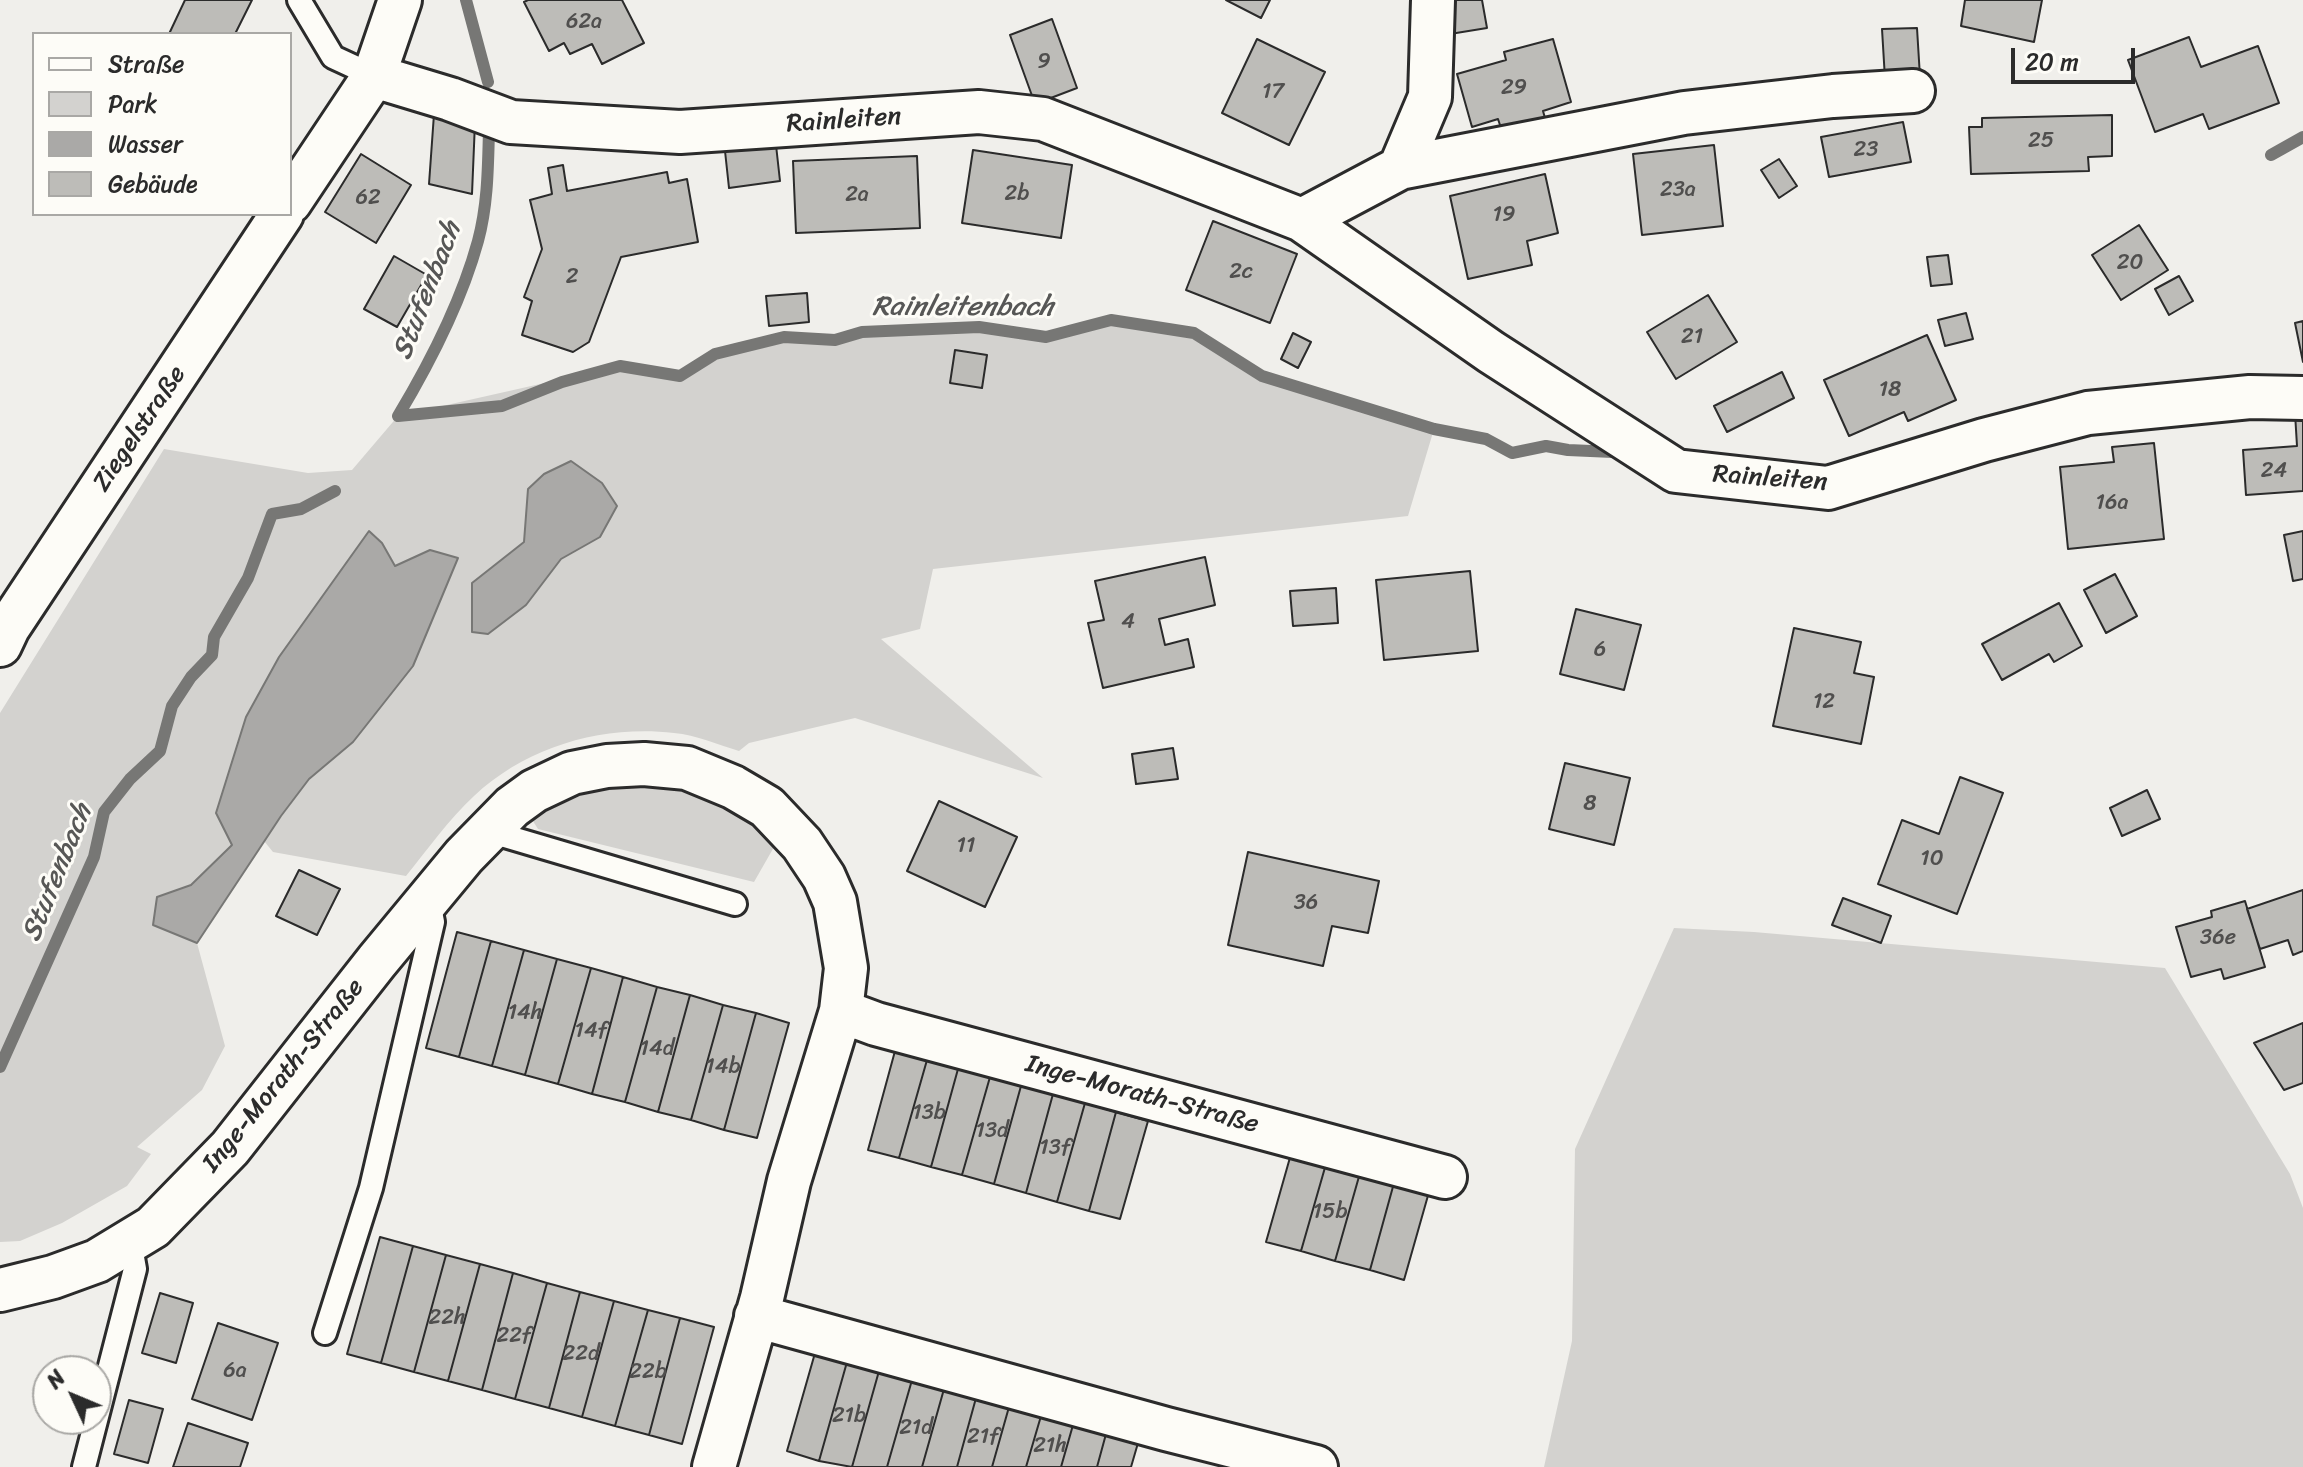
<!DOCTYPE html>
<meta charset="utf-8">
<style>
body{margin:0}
#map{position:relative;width:2303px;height:1467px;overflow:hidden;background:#f0efeb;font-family:Sriracha,sans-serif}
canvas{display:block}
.legend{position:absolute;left:32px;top:32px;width:260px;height:184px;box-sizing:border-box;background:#fdfcf7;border:2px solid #a9a8a5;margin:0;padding:10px 14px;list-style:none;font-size:24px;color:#2b2b2b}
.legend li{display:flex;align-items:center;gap:16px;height:40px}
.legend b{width:40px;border:2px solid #a9a8a5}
.north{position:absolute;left:32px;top:1355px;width:80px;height:80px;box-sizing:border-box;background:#fdfcf7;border:2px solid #a9a8a5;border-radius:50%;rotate:314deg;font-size:22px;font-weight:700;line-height:32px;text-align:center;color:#2b2b2b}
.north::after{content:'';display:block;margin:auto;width:28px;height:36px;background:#2b2b2b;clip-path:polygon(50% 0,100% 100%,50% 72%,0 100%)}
.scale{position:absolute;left:2011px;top:48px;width:124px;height:36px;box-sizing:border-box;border:4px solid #2b2b2b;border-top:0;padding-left:10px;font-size:24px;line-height:28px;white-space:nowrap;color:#2b2b2b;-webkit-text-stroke:6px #fdfcf7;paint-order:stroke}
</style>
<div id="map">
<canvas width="2303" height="1467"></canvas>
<ul class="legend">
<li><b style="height:10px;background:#fdfcf7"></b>Straße</li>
<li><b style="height:22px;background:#d3d2cf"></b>Park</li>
<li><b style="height:22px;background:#aaa9a7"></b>Wasser</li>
<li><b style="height:22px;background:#bdbcb8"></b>Gebäude</li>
</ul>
<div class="north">N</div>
<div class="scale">20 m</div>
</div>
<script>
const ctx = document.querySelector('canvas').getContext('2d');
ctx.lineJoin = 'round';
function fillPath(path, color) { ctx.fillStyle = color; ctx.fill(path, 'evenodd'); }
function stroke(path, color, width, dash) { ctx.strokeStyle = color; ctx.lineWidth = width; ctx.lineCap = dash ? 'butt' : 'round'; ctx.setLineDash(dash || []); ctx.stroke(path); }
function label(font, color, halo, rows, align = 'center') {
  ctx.font = font + ' Sriracha,sans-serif'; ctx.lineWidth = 6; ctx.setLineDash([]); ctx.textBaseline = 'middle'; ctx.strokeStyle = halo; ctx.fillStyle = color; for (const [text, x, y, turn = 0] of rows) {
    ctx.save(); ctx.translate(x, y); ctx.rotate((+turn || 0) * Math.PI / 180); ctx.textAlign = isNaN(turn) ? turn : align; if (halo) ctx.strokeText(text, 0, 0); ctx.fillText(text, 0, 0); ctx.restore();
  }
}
fillPath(new Path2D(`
 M1111,320L1194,333L1262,376L1434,429L1408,516L933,569L920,629L881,639L1043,778L855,718L749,743L739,751C719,745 696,735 674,733C602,725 528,746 474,796C449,819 428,849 406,876L273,852L264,841L309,779L353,742L430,550L395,566L382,543L232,845L153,925L197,943L225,1046L202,1090L137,1147L151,1154L127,1186L62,1223L20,1241L0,1242V713L164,449L308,473L352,470L398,416L620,366L680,376L715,354L784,337L835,340L862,332L979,327L1046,337ZM600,537L561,559L526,605L472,583L525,542Z
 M669,785L724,804L778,840L754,882L538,829L531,818L595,789Z
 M1674,928L1754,932L2165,968L2290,1174L2303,1208V1467H1544L1572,1341L1575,1149Z`), '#d3d2cf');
const water = new Path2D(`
 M571,461L602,483L617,506L600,537L561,559L526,605L488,634L472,632V583L524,542L528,489L544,474Z
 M369,531L382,543L395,566L430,550L458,558L413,666L353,742L309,779L281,816L197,943L153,925L157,897L191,885L232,845L216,813L246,717L279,657Z`);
fillPath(water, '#aaa9a7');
stroke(water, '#777775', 2);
stroke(new Path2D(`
 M466,0L488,82
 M2271,155L2303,137
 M398,416L502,406L562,382L620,366L680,376L715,354L784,337L835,340L862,332L979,327L1046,337L1111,320L1194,333L1262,376L1434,429L1486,439L1512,453L1546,446L1568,450L1613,452
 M398,416C431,361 461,303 478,241C488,204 488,166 489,129
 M0,1067L94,857L104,812L130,779L160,751L172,706L191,677L212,655L214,637L248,578L272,514L301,509L335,491`), '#777775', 12);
const building = new Path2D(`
 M185,0H252L235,34H169Z
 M528,0H622L644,43L602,64L592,44L570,54L564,43L549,51L524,2Z
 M1226,0H1270L1261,18Z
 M1445,0H1482L1487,28L1450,34Z
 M1965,0H2042L2034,42L1961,26Z
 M1052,19L1077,88L1035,104L1010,35Z
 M1917,28L1920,77L1885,79L1882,29Z
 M2189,37L2201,67L2258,46L2279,103L2209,129L2203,114L2155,132L2128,60Z
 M1257,39L1325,72L1289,145L1222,113Z
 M1553,39L1571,102L1543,111L1545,118L1502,131L1498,119L1472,127L1457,74L1506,60L1504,52Z
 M434,114L475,122L472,194L429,184Z
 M2112,115V156L2088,157L2089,171L1971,174L1969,127H1982V118Z
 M1903,122L1911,162L1829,177L1821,137Z
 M776,145L780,181L729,188L725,151Z
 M1714,145L1723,226L1642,235L1633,154Z
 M973,150L1072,165L1061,238L962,223Z
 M361,154L411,185L376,243L325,212Z
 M917,156L920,228L796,233L793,161Z
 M1779,159L1797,186L1779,198L1761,170Z
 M563,165L567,191L667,172L669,183L687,179L698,242L621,257L589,342L573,352L522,335L532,301L524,297L542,249L530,200L552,194L548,168Z
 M1545,174L1558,233L1527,241L1532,265L1468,279L1450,196Z
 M1213,221L1297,254L1270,323L1186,290Z
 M2139,225L2168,270L2121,300L2092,255Z
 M1948,255L1952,284L1931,286L1927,257Z
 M394,256L427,275L397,327L364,309Z
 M2179,276L2193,301L2169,315L2155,289Z
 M807,293L809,322L769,326L766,296Z
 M1708,295L1737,342L1676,379L1647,332Z
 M1966,313L1973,339L1945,346L1938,320Z
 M2303,321V362L2295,323Z
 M1293,333L1311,342L1298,368L1281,359Z
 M1927,335L1956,400L1908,421L1904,412L1849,436L1824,380Z
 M955,350L987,355L982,388L950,383Z
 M1782,372L1794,398L1727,432L1714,406Z
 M2303,412V491L2246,495L2243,450L2297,446L2295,413Z
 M2154,443L2164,539L2068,549L2060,467L2114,462L2112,447Z
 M2303,531V579L2293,581L2284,535Z
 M1205,557L1215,605L1159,619L1165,645L1188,639L1194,667L1103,688L1088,623L1104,620L1095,581Z
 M1470,571L1478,651L1384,660L1376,580Z
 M2115,574L2137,616L2106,633L2084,590Z
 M1336,588L1338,623L1293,626L1290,591Z
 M2059,603L2082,646L2054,662L2049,654L2002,680L1982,644Z
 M1576,609L1641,625L1624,690L1560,674Z
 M1794,628L1861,642L1854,673L1874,677L1861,744L1773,726Z
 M1173,748L1178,779L1136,784L1132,754Z
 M1565,763L1630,778L1614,845L1549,829Z
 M1960,777L2003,793L1957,914L1878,884L1902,820L1939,834Z
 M2147,790L2160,819L2122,836L2110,808Z
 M939,801L1017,837L985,907L907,871Z
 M1248,852L1379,881L1368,933L1332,926L1323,966L1228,945Z
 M299,870L340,889L317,935L276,916Z
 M2303,890V951L2293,955L2288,940L2260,949L2247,909Z
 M1843,898L1891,916L1881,943L1832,925Z
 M2245,901L2265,967L2224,979L2221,969L2191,977L2176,927L2212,917L2211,911Z
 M457,932L491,941L459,1057L426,1048Z
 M491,941L524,950L492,1066L459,1057Z
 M524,950L557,959L525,1075L492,1066Z
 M557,959L591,968L558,1084L525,1075Z
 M591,968L623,977L592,1094L558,1084Z
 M623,977L657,987L625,1102L592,1094Z
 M657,987L690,995L658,1112L625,1102Z
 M690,995L723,1005L691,1120L658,1112Z
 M723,1005L756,1013L724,1130L691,1120Z
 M756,1013L789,1023L757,1138L724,1130Z
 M2303,1023V1083L2284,1090L2254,1043Z
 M895,1051L927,1060L899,1158L868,1150Z
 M927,1060L958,1069L931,1167L899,1158Z
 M958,1069L990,1077L962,1175L931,1167Z
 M990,1077L1021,1086L994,1184L962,1175Z
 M1021,1086L1053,1094L1026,1193L994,1184Z
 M1053,1094L1085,1103L1057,1202L1026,1193Z
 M1085,1103L1116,1112L1089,1211L1057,1202Z
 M1116,1112L1148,1121L1120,1219L1089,1211Z
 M1291,1154L1326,1164L1301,1251L1266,1242Z
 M1326,1164L1360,1173L1335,1261L1301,1251Z
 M1360,1173L1394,1183L1370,1270L1335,1261Z
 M1394,1183L1429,1192L1404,1280L1370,1270Z
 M380,1237L413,1246L381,1363L347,1354Z
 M413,1246L446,1255L414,1372L381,1363Z
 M446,1255L480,1264L448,1381L414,1372Z
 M480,1264L513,1273L482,1390L448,1381Z
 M513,1273L547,1283L515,1399L482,1390Z
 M547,1283L580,1292L549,1408L515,1399Z
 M580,1292L614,1301L582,1417L549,1408Z
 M160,1293L193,1303L176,1363L142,1353Z
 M614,1301L648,1310L615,1426L582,1417Z
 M648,1310L680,1318L649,1435L615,1426Z
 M680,1318L714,1327L682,1444L649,1435Z
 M218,1323L278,1343L252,1420L192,1399Z
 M815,1353L847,1362L819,1461L787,1451Z
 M847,1362L879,1371L852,1467L819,1461Z
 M879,1371L912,1380L887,1467H852Z
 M912,1380L944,1389L922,1467H887Z
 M944,1389L976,1398L957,1467H922Z
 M976,1398L1009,1407L992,1467H957Z
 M129,1400L163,1409L148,1463L114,1454Z
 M1009,1407L1041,1416L1026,1467H992Z
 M1041,1416L1073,1425L1061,1467H1026Z
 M188,1423L248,1443L240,1467H173Z
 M1073,1425L1106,1434L1097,1467H1061Z
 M1106,1434L1138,1443L1131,1467H1097Z`);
fillPath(building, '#bdbcb8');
stroke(building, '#2b2b2b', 2);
const service = new Path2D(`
 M299,0L333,57L374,76
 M488,831L735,904
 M325,1333L371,1188L433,922L429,902
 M84,1467L135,1269L130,1241`);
const minor = new Path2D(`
 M374,76L450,99L511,122L680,132L979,112L1043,119L1302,220L1491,352L1676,471L1828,488L1984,440L2088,413L2250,397L2303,398
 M1400,168L1684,113L1833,96L1913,91
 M290,202L374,76L400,0
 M1302,220L1400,168L1430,97L1433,0
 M0,645L8,628L282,214
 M841,1011L876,1024L1445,1177
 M0,1290L53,1277L97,1261L153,1227L230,1148L377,961L464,856L512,807L534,791L572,773L607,766L644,764L687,768L733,787L767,807L802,844L824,877L835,902L846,968L841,1011L789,1181L762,1298L714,1467
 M756,1316L1166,1429L1316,1467`);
stroke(service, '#2b2b2b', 28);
stroke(minor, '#2b2b2b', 48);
stroke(service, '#fdfcf7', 22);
stroke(minor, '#fdfcf7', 42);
label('22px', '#504f4e', null, [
 ["62a",584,22],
 ["9",1044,62],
 ["29",1514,88],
 ["17",1273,92],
 ["25",2041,141],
 ["23",1866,150],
 ["23a",1678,190],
 ["2b",1017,194],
 ["2a",857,195],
 ["62",368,198],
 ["19",1504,215],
 ["20",2130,263],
 ["2c",1241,272],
 ["2",572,277],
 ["21",1692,337],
 ["18",1890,390],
 ["24",2274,471],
 ["16a",2112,503],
 ["4",1128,622],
 ["6",1600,650],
 ["12",1824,702],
 ["8",1590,804],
 ["11",966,846],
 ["10",1932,859],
 ["36",1306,903],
 ["36e",2218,938],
 ["14h",525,1013],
 ["14f",591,1031],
 ["14d",657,1049],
 ["14b",723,1067],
 ["13b",929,1113],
 ["13d",992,1131],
 ["13f",1055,1148],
 ["15b",1330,1212],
 ["22h",447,1318],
 ["22f",514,1336],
 ["22d",581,1354],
 ["6a",235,1371],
 ["22b",648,1372],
 ["21b",849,1416],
 ["21d",916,1428],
 ["21f",983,1437],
 ["21h",1050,1446]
]);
label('26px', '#2b2b2b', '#fdfcf7', [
 ["Rainleiten",844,121,-4],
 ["Ziegelstraße",140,429,-56],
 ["Rainleiten",1770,479,4],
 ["Inge-Morath-Straße",284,1076,-51],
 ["Inge-Morath-Straße",1142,1095,15]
]);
label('italic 28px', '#575756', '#fdfcf7', [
 ["Stufenbach",428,291,-69],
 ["Rainleitenbach",963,308],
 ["Stufenbach",58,873,-68]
]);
</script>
